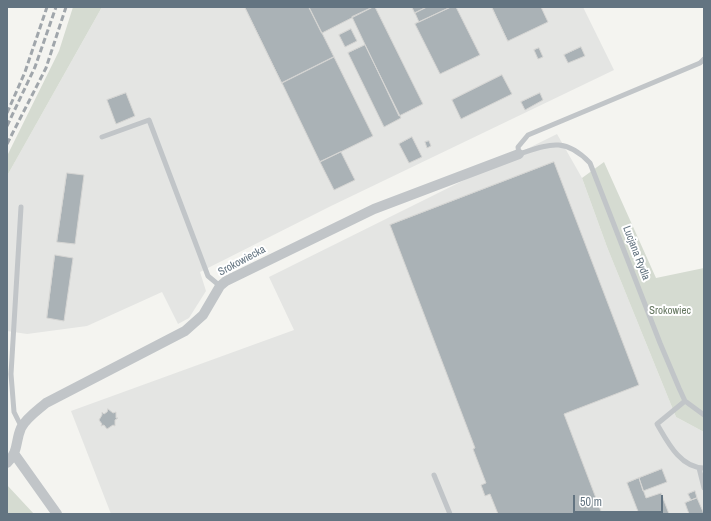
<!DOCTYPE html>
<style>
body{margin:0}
#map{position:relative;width:711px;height:521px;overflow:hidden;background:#f4f4f0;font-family:"Archivo Narrow",sans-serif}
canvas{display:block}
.frame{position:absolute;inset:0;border:8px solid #637481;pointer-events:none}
.scale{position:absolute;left:573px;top:495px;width:90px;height:18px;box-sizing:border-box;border:2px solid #637481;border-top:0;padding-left:5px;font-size:12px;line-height:14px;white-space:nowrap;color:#637481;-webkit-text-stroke:3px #fff;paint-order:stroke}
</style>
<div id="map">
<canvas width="711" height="521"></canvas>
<div class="frame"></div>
<div class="scale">50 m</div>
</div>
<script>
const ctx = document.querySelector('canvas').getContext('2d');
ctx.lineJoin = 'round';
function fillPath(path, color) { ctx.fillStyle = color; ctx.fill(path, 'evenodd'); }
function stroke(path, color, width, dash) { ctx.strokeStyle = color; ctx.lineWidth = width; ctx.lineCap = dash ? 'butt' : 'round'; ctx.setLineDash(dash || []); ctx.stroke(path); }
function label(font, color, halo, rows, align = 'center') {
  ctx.font = font + ' "Archivo Narrow",sans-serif'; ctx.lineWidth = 4; ctx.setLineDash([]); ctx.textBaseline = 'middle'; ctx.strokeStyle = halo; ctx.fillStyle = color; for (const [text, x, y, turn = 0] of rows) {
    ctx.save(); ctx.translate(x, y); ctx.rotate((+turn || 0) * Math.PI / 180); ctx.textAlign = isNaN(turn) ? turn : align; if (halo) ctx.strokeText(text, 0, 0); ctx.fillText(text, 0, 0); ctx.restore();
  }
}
fillPath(new Path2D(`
 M102,7H583L614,70L331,206L200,272L206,291L189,318L178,324L162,292L87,326L27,334L7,331V176Z
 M557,134L582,178L607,247L676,417L704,432V514H111L71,411L294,330L269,277Z`), '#e4e5e3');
fillPath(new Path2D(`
 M73,7H102L7,176V156L59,51Z
 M604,162L656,278L704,268V432L676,417L607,247L582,178Z
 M7,485L34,514H7Z`), '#d5dbd1');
const building = new Path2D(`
 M245,7H309L334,57L282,83Z
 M309,7H373L322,33Z
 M373,7H375L423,104L399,116L352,17Z
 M412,7H427L415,13Z
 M427,7H451L419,22L415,13Z
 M451,7H456L480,55L440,74L415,24Z
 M492,7H541L548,22L508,41Z
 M351,29L357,41L345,47L339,35Z
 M365,45L401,118L384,127L348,53Z
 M581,47L585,56L568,63L564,55Z
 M539,48L543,57L538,59L534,50Z
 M334,57L373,136L320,162L282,83Z
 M502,75L512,94L461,119L452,100Z
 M126,93L135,116L116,124L107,100Z
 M540,93L543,100L525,110L521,102Z
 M412,137L422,157L409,163L399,144Z
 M429,141L431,146L427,148L425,142Z
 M341,152L355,180L334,190L320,162Z
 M554,162L639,385L564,414L602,514H498L490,494L485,496L481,485L486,483L473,449L475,448L390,225Z
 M67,173L84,175L75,244L57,242Z
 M55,255L73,258L64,321L47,318Z
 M108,409L113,413L116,412V418H118L115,420V426L113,425L107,429L104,425L101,426L102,424L99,420L102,415V412L104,414L107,412Z
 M662,469L667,482L643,491L639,478Z
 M639,478L646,498L661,493L669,514H639L627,483Z
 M695,491L697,498L691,500L688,494Z
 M697,498L704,514H689L685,503Z`);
fillPath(building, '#aab2b6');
stroke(building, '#d5d5d3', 1);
stroke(new Path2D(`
 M704,59L700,63L528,135L518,147L519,154C550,144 565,137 590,163L660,343L679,388L685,401L704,415
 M102,137L149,120L208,276L220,286
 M21,207L11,374L14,412L22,428
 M685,401L657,424C667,441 680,468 704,468
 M699,468L704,488
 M434,475L450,514`), '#c1c5c8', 5);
stroke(new Path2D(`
 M15,455L57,514
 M7,463C19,451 15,442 21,428C26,418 38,410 46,403L185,331L203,315L220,286L226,281L374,209L519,154`), '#c1c5c8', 10);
stroke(new Path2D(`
 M7,8V7
 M7,113L25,72L47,7
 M7,126L35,67L56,7
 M7,144L46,68L66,7`), '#a0a6ab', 3, [6, 3]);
label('11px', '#637481', '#fff', [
 ["Lucjana Rydla",636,253,69],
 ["Srokowiecka",242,261,-28]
]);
label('11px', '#677862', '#fff', [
 ["Srokowiec",670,311]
]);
</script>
